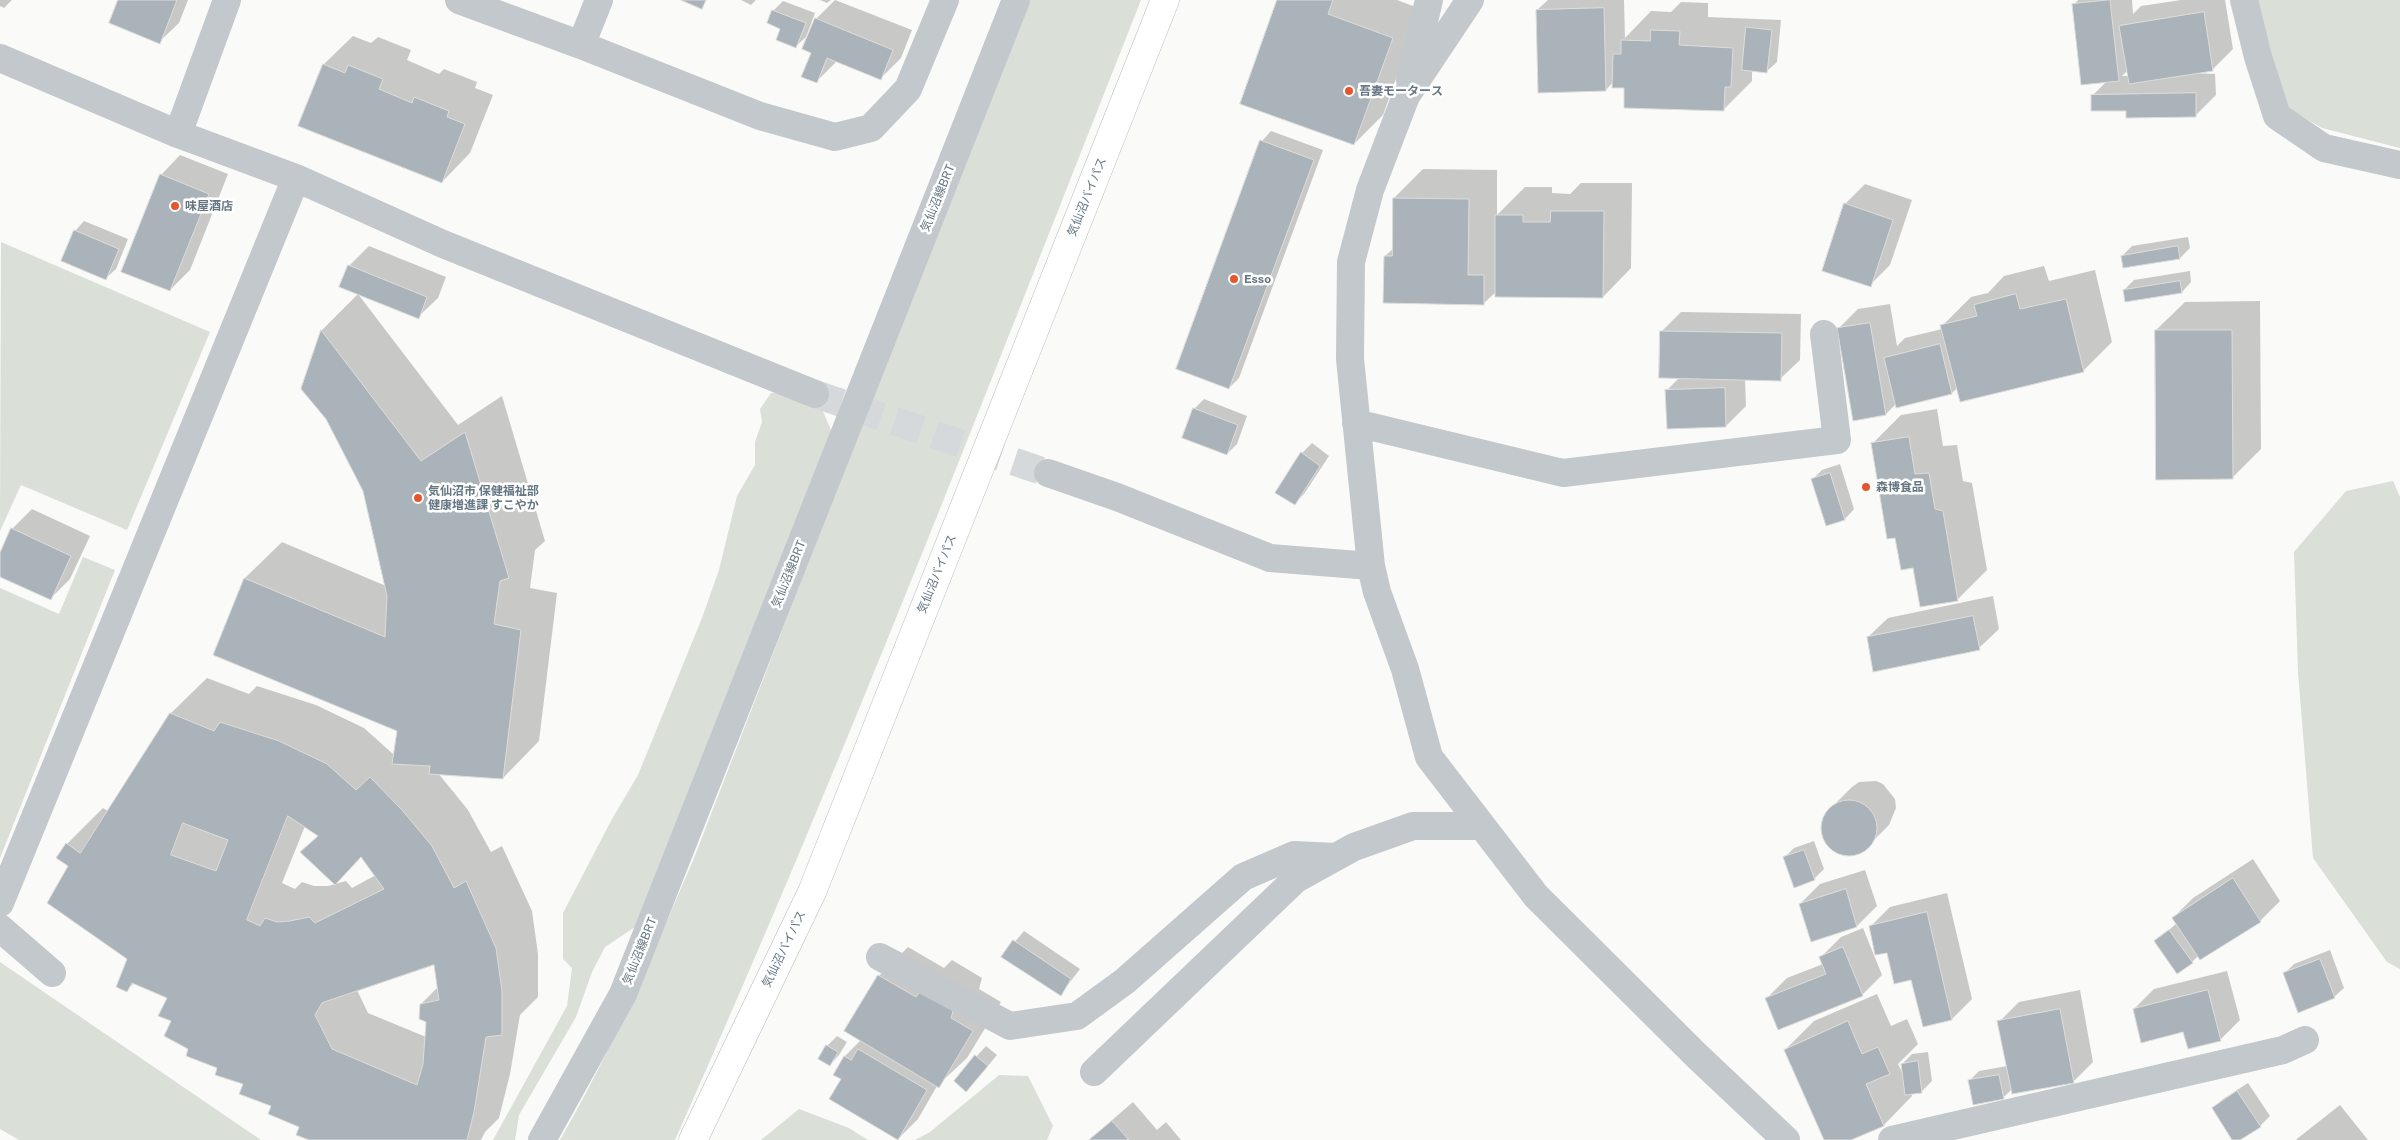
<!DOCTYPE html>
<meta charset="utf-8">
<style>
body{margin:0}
canvas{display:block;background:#fafaf8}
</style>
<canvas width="2400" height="1140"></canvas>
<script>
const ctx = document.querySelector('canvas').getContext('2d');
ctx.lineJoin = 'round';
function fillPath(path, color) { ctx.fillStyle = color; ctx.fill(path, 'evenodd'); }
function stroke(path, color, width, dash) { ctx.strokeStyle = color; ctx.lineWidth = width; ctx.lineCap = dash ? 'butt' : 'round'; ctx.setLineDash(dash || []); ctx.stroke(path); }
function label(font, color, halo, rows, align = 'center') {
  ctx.font = font + ' "Public Sans","Noto Sans JP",sans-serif'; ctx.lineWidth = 5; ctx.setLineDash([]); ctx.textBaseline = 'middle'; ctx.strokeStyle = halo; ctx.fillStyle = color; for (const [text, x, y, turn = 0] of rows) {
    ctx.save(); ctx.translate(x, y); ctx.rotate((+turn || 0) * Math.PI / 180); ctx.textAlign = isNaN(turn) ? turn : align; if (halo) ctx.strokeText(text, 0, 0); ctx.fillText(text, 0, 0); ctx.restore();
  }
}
fillPath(new Path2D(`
 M1026,0H1141C990,382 843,765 675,1140H560C612,1050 653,954 694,858Z
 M2253,0H2400V148L2322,128L2277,102Z
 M1,242L210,332L127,530L21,485L0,531Z
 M793,392L821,407L834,437L638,925L605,947L592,972L576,1017L519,1115L515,1140H493L567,1006L572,968L563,959V913L612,819L638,775L702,618L719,570L737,496L755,465V442L762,422L760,409L771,393Z
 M2393,481L2400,497V969L2387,962L2313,858L2298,672L2294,552L2346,491Z
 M83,557L115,570L0,858V588L59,614Z
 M0,962L16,973L261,1140H19L0,1129Z
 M999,1075L1028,1076L1053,1126L1047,1140H915L930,1132Z
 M799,1109L849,1128L868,1140H761Z`), '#dadfd7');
fillPath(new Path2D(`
 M0,0H12L4,8L0,6Z
 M120,0H188L179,23L159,42Z
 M741,0H756L751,5Z
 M820,0H831L827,3Z
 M835,0L912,30L901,58L881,78L837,61L817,81L813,52L816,19Z
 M1278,0H1397L1421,9L1383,115L1354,144Z
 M1548,0H1624L1625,38L1651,11L1671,12L1681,2L1708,3V17L1781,20L1777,62L1767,71L1752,70V81L1723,110L1613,82L1606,90L1537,10Z
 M2078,0H2132L2133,14L2141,6L2181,0H2225L2233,49L2213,69L2192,73L2215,74L2216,95L2196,115L2127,109L2092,96L2107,81L2074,5ZM2128,70L2129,76H2122Z
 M783,1L815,13L806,37L796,46L773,11Z
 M353,36L371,43L378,37L411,50L407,60L439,74L444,69L477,82L475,88L493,95L470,153L442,182L300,125L324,64Z
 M1271,131L1323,150L1239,378L1229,388L1262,141Z
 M180,155L228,174L190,270L170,290L161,175Z
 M1423,169L1497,170V215L1525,187H1552V193L1570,194L1581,183H1632L1631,268L1603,297L1497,291L1484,303L1385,256L1394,248V198Z
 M1865,184L1912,200L1890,265L1870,285L1845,204Z
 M84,221L128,239L116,269L106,278L75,231Z
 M2188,237L2190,248L2180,258L2124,266L2122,256L2132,246Z
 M369,246L446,277L438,298L418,317L349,266Z
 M2044,266L2049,281L2095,270L2112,342L2084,370L1957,388L1952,393L1896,404L1886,414L1854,420L1838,329L1858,309L1890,304L1897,346L1905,338L1942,329V326L1971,297L1988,293L2004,276Z
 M2190,271L2191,282L2182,292L2124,290L2134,280Z
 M358,294L458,425L502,396L545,541L535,550L530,588L557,593L539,741L503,778L438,773L468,810L491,852L502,846L532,911L538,954V997L520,1015L510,1074L499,1118L485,1132L481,1140H313L301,1126L244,1084L190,1049L172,1021L169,997L135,982L126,991L128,958L70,866L67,844L103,808L108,811L170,714L207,678L249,694L257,686L316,705L364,728L393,754L395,752L399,731L215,654L245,578L282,542L386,586L364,491L327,418L303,388L322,330ZM305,826L319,835L335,883L362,856L376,875L352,888L346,881L328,886H314L302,882L295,889L282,883ZM435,963L438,987L421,1004L427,1021L426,1037L368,1013L357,990Z
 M2260,301L2261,449L2232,478L2156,330L2185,302Z
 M1681,312L1801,314L1800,360L1780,379H1745L1746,406L1726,426L1667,390L1679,378L1661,332Z
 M1204,399L1247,416L1237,444L1227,454L1194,409Z
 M1937,409L1943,446L1957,445L1963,481L1972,483L1987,570L1958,599L1921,605L1914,566L1872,444L1901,415Z
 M1312,443L1329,456L1304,494L1294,504L1302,453Z
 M1840,464L1854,509L1845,519L1827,524L1812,480L1822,470Z
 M32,509L90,536L70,579L50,599L0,576V556L12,529Z
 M1993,596L1999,629L1979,648L1868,637L1888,618Z
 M1876,781L1883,784L1895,799L1896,808L1889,825L1869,845L1853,854H1844L1829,845L1824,838L1823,822L1831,808L1852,787L1859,782Z
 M1814,841L1824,869L1814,879L1784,858L1794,848Z
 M2253,859L2280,901L2260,921L2198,956L2192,962L2156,941L2177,923L2173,918L2193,898Z
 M1865,870L1877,906L1857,926L1800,904L1820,884Z
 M1947,893L1972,999L1952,1019L1924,1025L1912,979L1887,951L1870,927L1890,907Z
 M1863,928L1882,975L1862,995L1767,998L1787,978L1823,964L1821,957L1841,937Z
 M1024,931L1080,969L1061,994L1003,956Z
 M908,947L944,968L952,960L982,978L979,989L1001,1002L967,1058L937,1086L918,1119L898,1139L843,1079L845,1056L861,1040L879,976Z
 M2330,950L2344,988L2334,997L2284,974L2294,964Z
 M2227,971L2240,1020L2220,1040L2184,1031L2134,1009L2154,989Z
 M2080,990L2093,1062L2074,1081L2012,1089L2003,1098L1969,1081L1979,1071L2007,1066L1999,1022L2019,1002Z
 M1877,994L1891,1026L1907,1019L1918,1044L1898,1064L1903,1074L1902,1064L1912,1054L1928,1052L1932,1081L1922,1091L1911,1093L1912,1096L1884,1125L1848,1140H1826L1785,1050L1814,1021Z
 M837,1036L847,1042L839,1055L830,1065L827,1046Z
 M986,1046L997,1055L976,1080H955Z
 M2248,1083L2270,1116L2260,1126L2238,1140H2234L2213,1108L2223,1099Z
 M1133,1102L1157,1130L1166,1122L1181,1140H1089Z
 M2340,1105L2368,1140H2296L2298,1138Z`), '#0003');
const building = new Path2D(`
 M118,0H177L160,44L109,23Z
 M681,0H706L702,9Z
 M1277,0H1333L1328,14L1393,38L1354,145L1240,104Z
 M2110,0L2119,81L2081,85L2072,4Z
 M1604,8L1606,91L1538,93L1536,10Z
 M772,10L806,23L796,48L776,40L780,29L767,23Z
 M2204,12L2213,71L2129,84L2119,26Z
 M815,18L893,50L881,80L827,58L817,83L801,77L811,53L802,49Z
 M1746,27L1772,30L1767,73L1742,70Z
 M1651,30L1680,31L1679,45L1733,48L1731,87H1725L1724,111L1624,108V88H1612L1613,54H1621V40L1650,41Z
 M323,64L345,73L348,65L383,79L379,89L412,103L414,97L449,111L447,117L465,124L442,183L298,126Z
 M2196,93V117L2126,118V111H2091V95Z
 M1260,140L1314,160L1229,389L1176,369Z
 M160,174L209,194L170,291L121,272Z
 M1393,198L1469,199L1468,275H1484V305L1383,303L1384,256H1392Z
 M1844,203L1893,220L1871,287L1822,271Z
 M1551,211H1604L1603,298L1495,297V215H1523V222H1550Z
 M74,230L119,249L106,280L61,261Z
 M2178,246L2180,259L2123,268L2121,256Z
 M348,265L427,297L419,319L339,287Z
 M2180,281L2182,293L2125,302L2123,290Z
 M2016,294L2020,309L2066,299L2084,372L1960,402L1940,325L1977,316L1974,305Z
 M1870,323L1886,415L1853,421L1837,328Z
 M321,330L421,461L465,432L509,578L500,581L494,624L521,630L503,779L429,774L430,766L392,764L397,731L213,655L244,578L385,637L387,596L363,491L326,419L301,389Z
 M2155,330H2232L2233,479L2156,480Z
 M1660,331L1782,333L1781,381L1659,378Z
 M1940,344L1952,394L1896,408L1884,358Z
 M1725,388L1726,427L1667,429L1665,390Z
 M1193,408L1238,425L1227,455L1182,438Z
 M1909,437L1915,474L1929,473L1935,509L1943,511L1958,601L1920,607L1913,568L1901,570L1895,538L1887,539L1871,443Z
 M1301,452L1320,466L1295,505L1275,493Z
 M1830,473L1845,520L1826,526L1811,479Z
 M11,528L71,556L51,600L0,577V553Z
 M1973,616L1980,650L1873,672L1867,637Z
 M170,713L214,731L220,722L279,741L327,764L356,790L370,777L402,810L432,846L454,888L466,881L496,948L502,991V1035L486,1037L474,1112L467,1140H309L296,1135L299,1127L268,1114L271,1106L239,1094L243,1084L215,1075L217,1068L186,1056L188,1049L164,1036L171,1021L158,1016L167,998L132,983L127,992L116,987L127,959L47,903L68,866L56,858L66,843L80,853ZM288,816L318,836L300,852L335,885L361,857L384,889L315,923L309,917L290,921L277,922L265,918L260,926L247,920ZM183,823L228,840L216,871L171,855ZM434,965L439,1000L420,1004L419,1019L426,1022L423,1064L417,1085L332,1049L315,1015L322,1003Z
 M1821 828a28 28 0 1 1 56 0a28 28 0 1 1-56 0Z
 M1804,850L1815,880L1794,888L1783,857Z
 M2233,878L2261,922L2200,960L2172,918Z
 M1846,889L1857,927L1811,942L1799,904Z
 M1927,912L1952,1020L1923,1027L1911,980L1894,984L1887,953L1875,955L1869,926Z
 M2169,930L2193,963L2177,974L2154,941Z
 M1013,940L1071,979L1061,996L1001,957Z
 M1843,947L1863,996L1778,1030L1765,998L1826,974L1819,957Z
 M2320,959L2335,998L2298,1013L2283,973Z
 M878,975L916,997L922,988L954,1007L951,1018L973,1031L939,1088L844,1031Z
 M2208,990L2221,1041L2188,1049L2183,1032L2141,1043L2133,1009Z
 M2060,1009L2074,1083L2012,1094L1997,1021Z
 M1848,1021L1862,1054L1878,1047L1890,1074L1866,1084L1884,1126L1851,1140H1824L1784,1050Z
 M826,1045L838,1052L830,1066L818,1059Z
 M858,1049L927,1090L898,1140L829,1099L841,1079L833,1075L844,1056L851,1060Z
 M975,1055L988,1066L966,1092L954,1081Z
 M1918,1061L1922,1093L1905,1095L1901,1064Z
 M1999,1075L2004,1099L1973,1105L1968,1080Z
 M2237,1091L2261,1127L2240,1140H2232L2212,1108Z
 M1112,1121L1129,1140H1089Z`);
fillPath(building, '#aab3b9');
stroke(building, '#dcdcda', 1);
stroke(new Path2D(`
 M815,394L1048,473`), '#d5d9db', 28, [28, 14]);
const highway = new Path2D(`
 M693,1140L812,892L1165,0`);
stroke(highway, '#b4b9bd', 29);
stroke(new Path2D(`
 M459,0L581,45L760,116L835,137L871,128L908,89L945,0
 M1470,0L1406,96L1370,190L1351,262L1350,359L1371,566L1377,592L1405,669L1429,757L1536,896L1697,1056L1786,1140
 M2244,0L2258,57L2277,116L2324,148L2400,165
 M581,45L599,0
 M0,58L178,134L296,178L443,244L815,394
 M1410,80L1429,0
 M178,134L227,0
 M1356,423L1563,473L1837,440L1824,334
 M1048,473L1117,497L1270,558L1371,566
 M0,903L296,178
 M0,928L52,973
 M880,957L1010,1026L1077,1016L1125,981L1243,877L1294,855L1336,857
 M1094,1072L1296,879L1354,847L1413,826H1482
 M542,1140L623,994L1016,0
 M1892,1140L2283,1050L2305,1040`), '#c3c8cc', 28);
stroke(highway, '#fff', 28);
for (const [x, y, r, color] of [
 [1349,91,5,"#e4572e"],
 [175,206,5,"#e4572e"],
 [1234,279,5,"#e4572e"],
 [1866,487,5,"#e4572e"],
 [418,498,5,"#e4572e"]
]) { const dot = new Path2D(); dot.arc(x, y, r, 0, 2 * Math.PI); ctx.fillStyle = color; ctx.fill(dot); stroke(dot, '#fff', 2); }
label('bold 12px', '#657683', '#fff', [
 ["吾妻モータース",1359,91],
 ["味屋酒店",185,206],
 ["Esso",1244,279],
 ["森博食品",1876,487],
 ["気仙沼市 保健福祉部",428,491],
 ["健康増進課 すこやか",428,505]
], 'left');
label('12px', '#657683', '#fff', [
 ["気仙沼バイパス",1087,197,-68],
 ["気仙沼線BRT",938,198,-68],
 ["気仙沼線BRT",789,574,-68],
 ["気仙沼バイパス",937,574,-68],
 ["気仙沼バイパス",784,949,-64],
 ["気仙沼線BRT",640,951,-68]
]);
</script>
